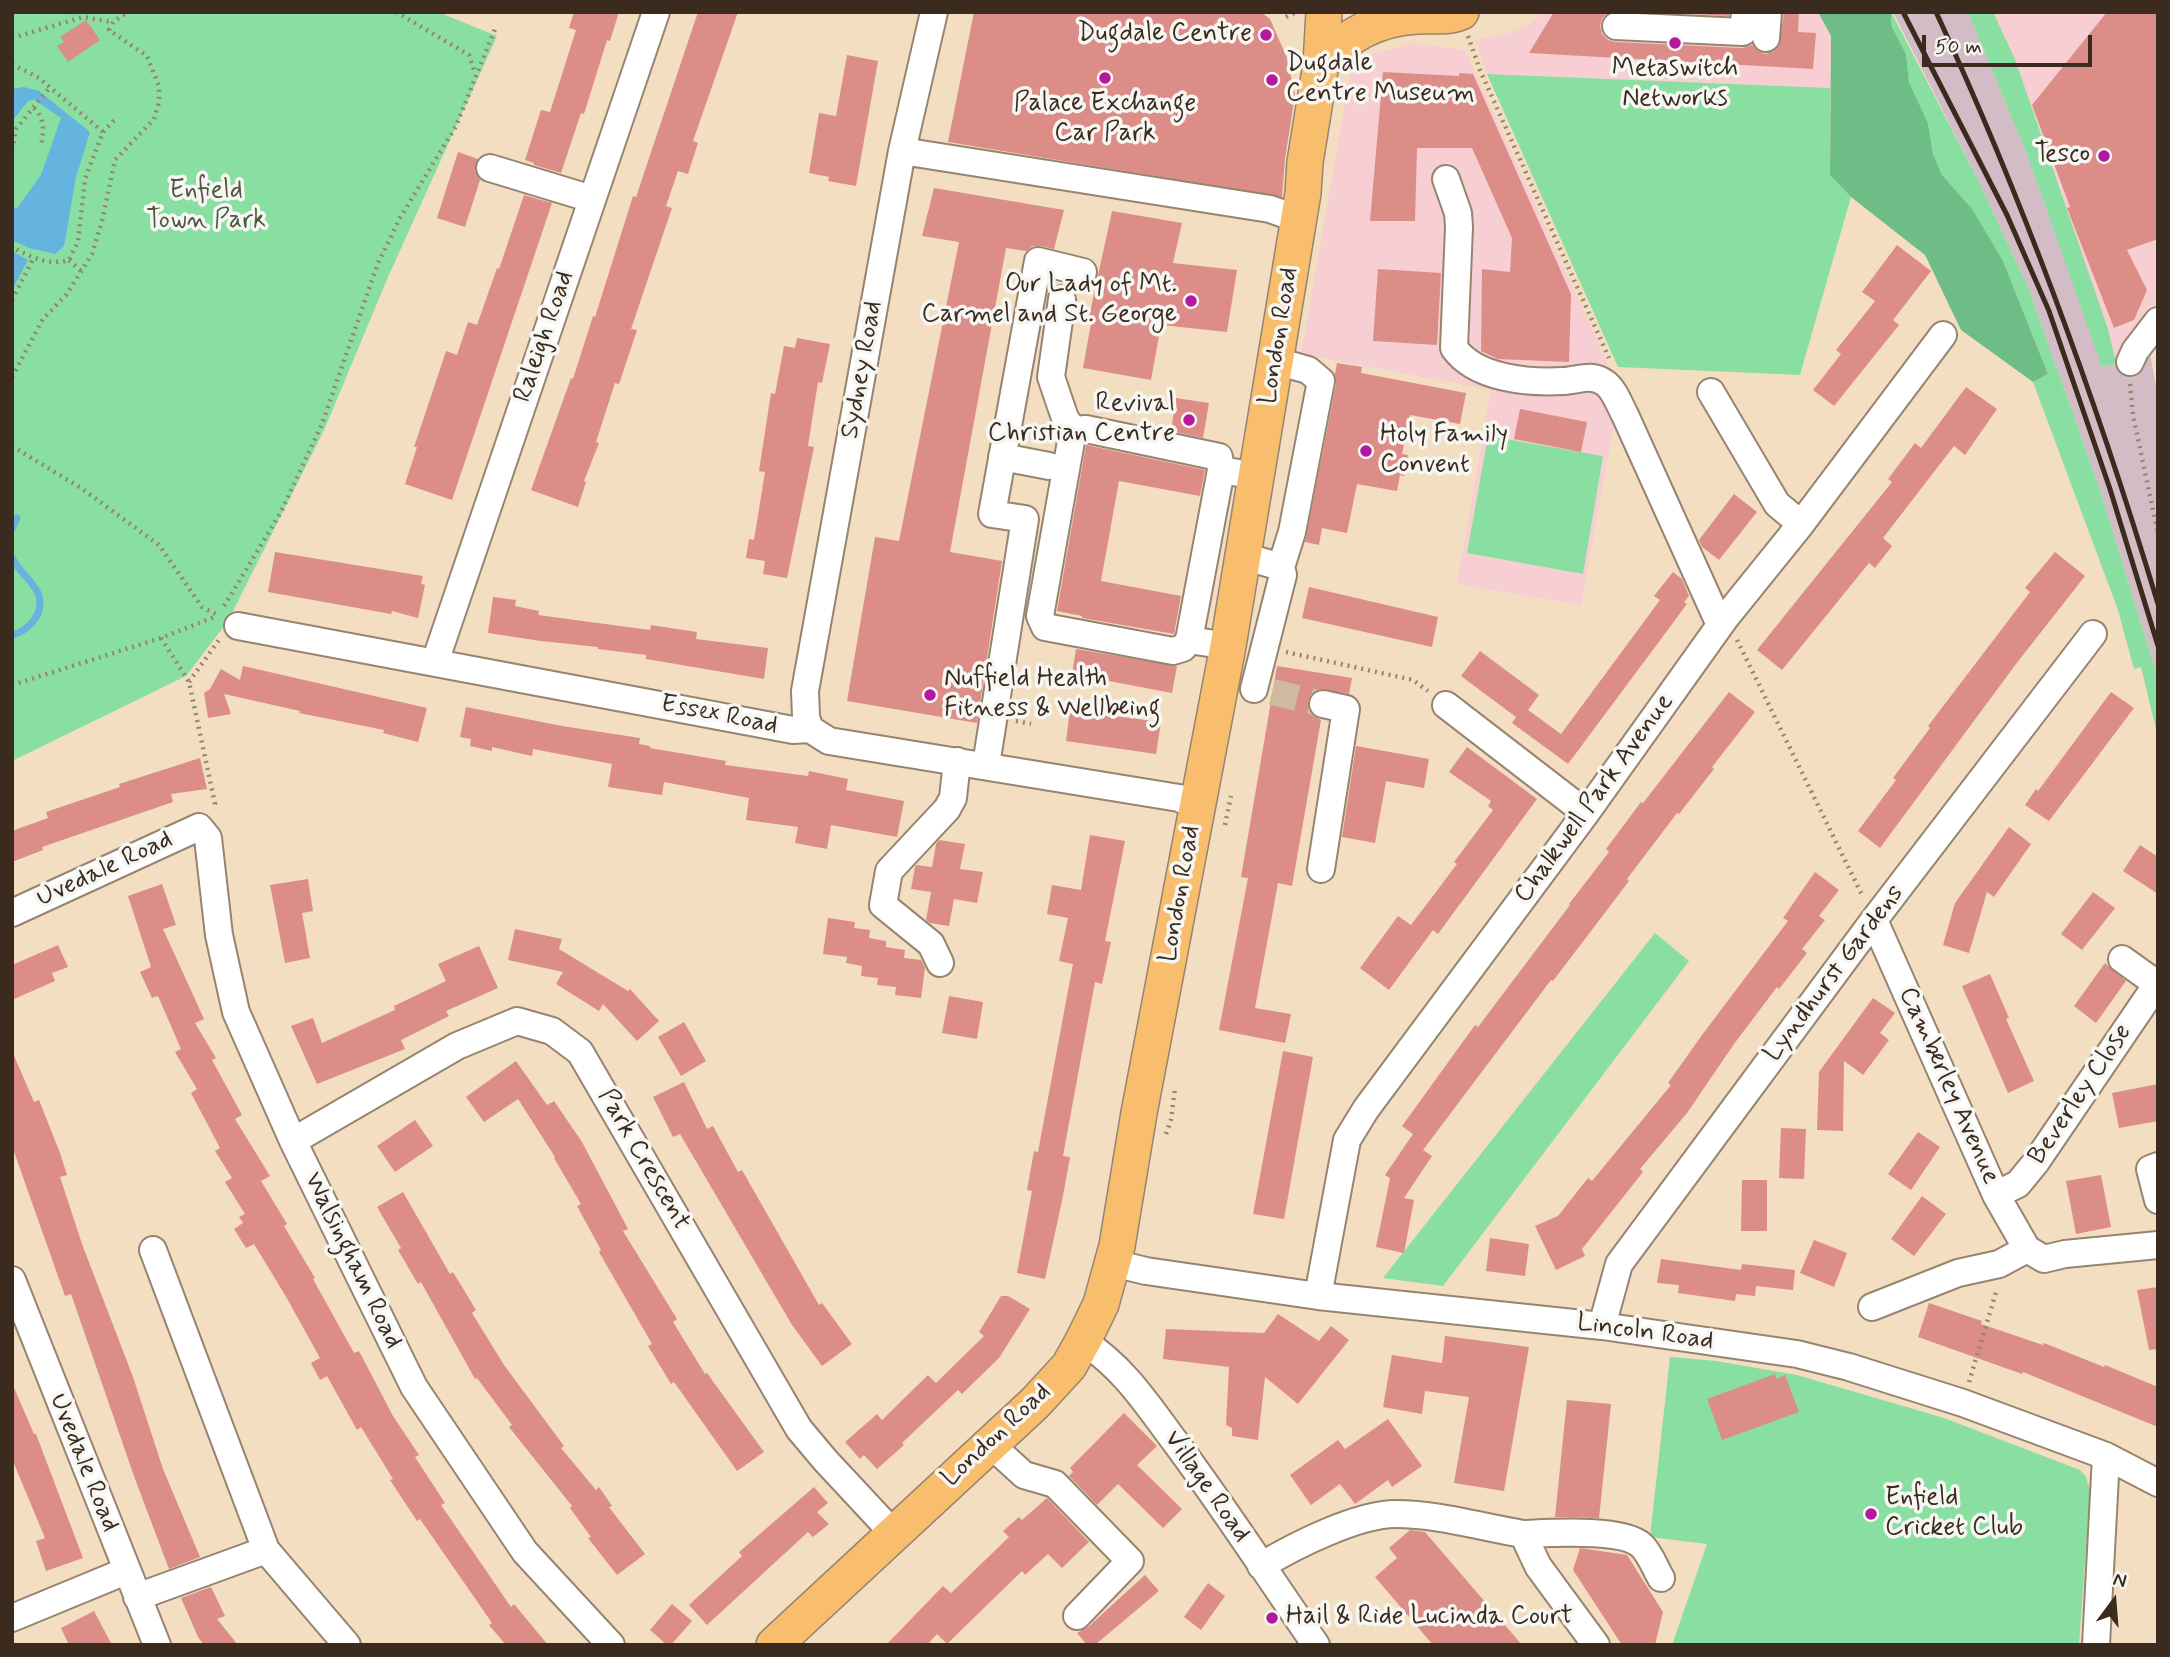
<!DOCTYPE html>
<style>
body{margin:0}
#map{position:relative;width:2170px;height:1657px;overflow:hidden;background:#f3dec1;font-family:Mynerve,sans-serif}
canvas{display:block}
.frame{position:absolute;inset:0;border:14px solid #3b2a1e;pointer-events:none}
.north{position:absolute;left:2079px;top:1566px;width:70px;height:70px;-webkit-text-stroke:5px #f6f6f2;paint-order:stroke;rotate:16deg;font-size:19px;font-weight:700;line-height:28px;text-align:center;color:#3b2a1e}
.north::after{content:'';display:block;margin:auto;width:24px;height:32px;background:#3b2a1e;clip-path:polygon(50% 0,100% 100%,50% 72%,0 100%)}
.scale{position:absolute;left:1922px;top:35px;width:170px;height:32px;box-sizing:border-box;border:4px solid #3b2a1e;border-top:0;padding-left:9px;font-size:21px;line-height:24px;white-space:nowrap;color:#3b2a1e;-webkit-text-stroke:5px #f6f6f2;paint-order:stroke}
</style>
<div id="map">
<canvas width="2170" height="1657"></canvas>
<div class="frame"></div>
<div class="north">N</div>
<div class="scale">50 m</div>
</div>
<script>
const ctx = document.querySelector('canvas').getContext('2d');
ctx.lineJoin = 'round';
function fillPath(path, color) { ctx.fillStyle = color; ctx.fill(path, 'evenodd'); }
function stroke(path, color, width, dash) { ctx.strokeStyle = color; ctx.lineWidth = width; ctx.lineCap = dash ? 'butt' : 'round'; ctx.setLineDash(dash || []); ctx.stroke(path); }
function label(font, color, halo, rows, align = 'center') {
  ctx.font = font + ' Mynerve,sans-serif'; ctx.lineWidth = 7; ctx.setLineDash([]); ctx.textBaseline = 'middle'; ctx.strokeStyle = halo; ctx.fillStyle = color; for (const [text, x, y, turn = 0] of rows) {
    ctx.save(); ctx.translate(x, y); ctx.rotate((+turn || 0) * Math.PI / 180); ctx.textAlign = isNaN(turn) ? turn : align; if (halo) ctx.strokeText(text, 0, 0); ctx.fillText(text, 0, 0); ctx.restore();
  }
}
fillPath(new Path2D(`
 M1544,12H1818L1831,36L1830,88L1487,74L1475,40L1503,35L1531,24Z
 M1993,12H2158V344L2150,354L2138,362L2116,363L2108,329L2015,59Z
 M1411,43L1465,50L1620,391L1581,605L1457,584L1491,390L1301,354L1350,75L1362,57Z`), '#f7cfd2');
fillPath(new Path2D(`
 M1893,12H1968L2028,157L2103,367L2116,363L2138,362L2150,354L2158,396V679L2099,487L2028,287L1978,180Z`), '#d2bdc6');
fillPath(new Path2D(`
 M12,12H438L497,36L388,277L325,428L228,621L186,676L12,761Z
 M1891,12L1978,180L2028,287L2099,487L2158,679V738L2141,667L2134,669L2118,610L2033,382L2048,374L2003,261L1973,210L1942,175L1933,154L1928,123L1909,82L1906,54L1891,25Z
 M1968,12H1993L2015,59L2108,329L2116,363L2102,367L2028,157Z
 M1487,74L1830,88V175L1851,197L1800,375L1618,367Z
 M1488,436L1603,456L1583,574L1467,553Z
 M1655,933L1689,961L1443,1286L1383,1278Z
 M1670,1357L1716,1361L1797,1375L1944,1418L2080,1470L2086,1477L2090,1491L2079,1645H1672L1707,1544L1650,1537Z`), '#89dea1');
fillPath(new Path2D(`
 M1818,12H1891V25L1906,54L1909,82L1928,123L1933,154L1942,175L1973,210L2003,261L2048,374L2033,382L1961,330L1925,255L1851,197L1830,175L1831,36Z`), '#6ebd87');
fillPath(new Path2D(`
 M24,87L39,91L90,132L76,177L64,246L55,254L29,248L12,240V207L17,208L41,175L61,118L35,100L28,101L12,121V89Z
 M12,251L28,260L12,290Z`), '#65b4df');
stroke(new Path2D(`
 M12,529L17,518
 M12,558C19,571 30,579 37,591C47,611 30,630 12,635`), '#65b4df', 7);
fillPath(new Path2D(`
 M574,12H619L610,41L607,40L584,114L581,113L561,173L534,165V163L525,160L541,110L550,112L576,30L569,28Z
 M698,12H738L693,141L698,143L688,174L678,171L666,206L672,208L631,329L637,330L619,384L615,383L596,442L599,443L584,481L586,482L578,507L531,490L571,378L573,379L593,316L595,317L633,196L636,197Z
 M974,12H1261L1270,19L1287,58L1295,95L1285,159L1282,197L948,142Z
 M1554,12H1608L1602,18L1600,26L1602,34L1608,40L1615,42L1742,48L1752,45L1758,51L1765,54L1773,52L1779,46L1784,12H1799L1798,32L1816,33L1813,69L1529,53Z
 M1659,12H1729V16Z
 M2107,12H2158V239L2127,250L2147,290L2134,320L2114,328L2067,208L2070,207L2032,105Z
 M86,20L100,40L68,62L57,46L64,42L60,37Z
 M847,55L878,61L856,186L828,181L829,177L809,173L819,113L836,116Z
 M1383,72L1459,76V73L1473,74L1571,294L1569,362L1498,359L1481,351L1482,269L1510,272L1512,238L1472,148H1417L1415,221H1370Z
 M458,152L478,159L475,171L480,180L465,227L437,218Z
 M934,188L1064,210L1054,249L1041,246H1033L1026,251L1006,248L950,552L1002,561L977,723L847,701L875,537L899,541L959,242L922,236Z
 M524,195L552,203L452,500L405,484L417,447H414L446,351L457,355L468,322L477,325L497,268L499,269Z
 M1112,211L1182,223L1173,263L1237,270L1227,332L1161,325L1151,380L1083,368L1092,318L1089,317Z
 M1897,245L1931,271L1893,320L1899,325L1834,406L1813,390L1841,354L1836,350L1875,301L1862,292Z
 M1378,269L1441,273L1437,345L1373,341Z
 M797,338L830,344L822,383L818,382L808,446L814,447L787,578L763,574L765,561L746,558L749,539L754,540L765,472L759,471L771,393L775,394L784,346L795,348Z
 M1337,363L1362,367L1361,373L1466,393L1460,424L1410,415L1402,454L1408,455L1404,476L1400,475L1397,491L1357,484L1347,533L1322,528L1319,545L1305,542L1336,384L1335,374Z
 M1966,387L1997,409L1965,455L1954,446L1883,538L1892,546L1875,568L1869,563L1782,670L1757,650L1892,482L1888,479L1915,443L1921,448Z
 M1176,398L1209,403L1203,438L1171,431Z
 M1520,409L1587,422L1581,452L1514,439Z
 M1086,445L1205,470L1200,496L1119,481L1101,581L1181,596L1174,634L1082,618V616L1057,611Z
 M1734,494L1757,512L1719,560L1702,547L1699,540Z
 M275,552L423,576L421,584L425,585L418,618L392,611L391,614L268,592Z
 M2055,552L2085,576L2016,664L1880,848L1858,831L1896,780L1893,778L1930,728L1928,726L2030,592L2025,588Z
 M1673,572L1682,579L1689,596L1684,602L1687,604L1568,764L1512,723L1516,717L1461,676L1480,651L1539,695L1528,710L1561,734L1660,600L1654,596Z
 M1309,587L1438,617L1432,647L1302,618Z
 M493,597L516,600L515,606L539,611L538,615L650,630L651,625L697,632L696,639L768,648L764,679L646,659V655L598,649V647L541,641L488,633Z
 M1076,649L1177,666L1172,693L1072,674Z
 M243,666L427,708L418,742L383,733L384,730L299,713L300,711L224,694L231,714L208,718L204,693L210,689L221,669L240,680Z
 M1277,666L1352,678L1349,694L1319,689L1311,694L1308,701V709L1312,715L1321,720L1292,886L1278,883L1255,1008L1291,1014L1285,1043L1219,1030L1248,878L1241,877Z
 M1729,692L1755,712L1712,767L1714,769L1679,814L1677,813L1627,879L1629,881L1553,981L1551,980L1423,1150L1432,1156L1404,1198L1414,1200L1404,1253L1376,1247L1390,1178L1385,1175L1413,1134L1402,1126L1475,1025L1478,1027L1570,905L1569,904L1609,852L1606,849L1641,802L1643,803Z
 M2111,692L2134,708L2049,821L2025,805L2036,789L2038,791Z
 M466,707L562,726L640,738L639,744L650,746V748L726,761L725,765L808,776L809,771L848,779L846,790L904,801L897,837L831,825L827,849L795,843L798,827L746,820L749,798L664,782L662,795L608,787L612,764L533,749L532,756L492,747V751L470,746L471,739L460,737Z
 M1070,710L1161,722L1156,754L1066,741Z
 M1356,746L1429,759L1424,788L1386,781L1375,843L1342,837Z
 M1467,747L1537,799L1438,934L1433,930L1389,990L1360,968L1398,916L1411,925L1457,864L1454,862L1493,810L1488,806L1491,801L1449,772Z
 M200,758L207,789L171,794L173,802L42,847L43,850L12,862V831L48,818L46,812L120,787L119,784Z
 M2009,827L2031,844L1994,897L1987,892L1969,953L1943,945L1955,903Z
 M1090,835L1125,841L1105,941L1111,942L1102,984L1095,982L1063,1156L1070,1157L1063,1196L1045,1279L1017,1273L1032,1191L1027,1190L1034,1151L1038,1152L1073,964L1059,961L1068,918L1047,914L1052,885L1081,890Z
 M939,840L965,844L960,869L983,872L977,903L954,899L949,926L930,923L926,920L931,892L911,889L915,867L916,865L932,867L936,844Z
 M2140,845L2158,857V894L2123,871Z
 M1815,872L1839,890L1819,916L1825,920L1802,949L1807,953L1779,989L1777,987L1734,1044L1687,1113L1640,1169L1643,1172L1582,1249L1585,1256L1556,1270L1535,1226L1558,1216L1588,1178L1592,1181L1671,1085L1668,1083L1702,1035L1788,921L1783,918Z
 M308,879L313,911L302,913L310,958L285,963L270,885Z
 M162,884L176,925L163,929L204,1019L195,1023L216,1058L212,1060L242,1115L235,1119L270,1176L261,1181L287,1224L284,1226L315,1278L313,1279L354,1353L359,1351L393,1416L419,1455L415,1457L445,1503L441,1505L511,1607L514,1604L548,1645H506L489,1625L492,1623L420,1519L417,1521L390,1480L393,1479L361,1427L357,1430L327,1376L320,1380L311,1363L320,1358L285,1295L254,1244L246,1248L234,1229L243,1223L239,1217L245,1214L225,1182L232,1178L215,1151L220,1148L191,1093L197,1089L175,1052L181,1049L158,996L152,998L140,972L151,967L128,896Z
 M2093,892L2115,908L2082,950L2061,934Z
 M828,918L855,922L854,928L870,930L869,938L886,941V947L905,950L904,958L921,960L925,968L921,998L895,995L896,987L877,985L878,978L861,976L862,966L846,963L847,957L823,954Z
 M515,929L562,939L559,949L628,991L630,989L659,1021L637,1041L603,1004L599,1011L556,984L563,972L508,960Z
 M58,945L68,967L52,973L55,981L12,1000V965Z
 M479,946L498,988L446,1011L449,1016L401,1040L405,1049L317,1084L291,1026L313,1018L322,1043L395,1010L394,1006L446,981L438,964Z
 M2105,963L2126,981L2096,1023L2074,1006Z
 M1990,974L2009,1018L2006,1019L2034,1081L2008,1093L1962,986Z
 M949,996L983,1002L977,1039L942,1033Z
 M1873,998L1895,1013L1880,1033L1889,1040L1863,1075L1844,1061L1843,1131L1817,1130L1819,1072Z
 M684,1022L706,1061L681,1076L658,1037Z
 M12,1051L34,1102L39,1100L60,1153L67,1175L60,1177L82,1244L133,1377L163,1469L200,1557L169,1569L135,1479L71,1294L65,1296L12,1146Z
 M1283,1051L1313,1057L1284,1219L1253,1214Z
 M516,1061L547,1105L554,1101L582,1142L628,1229L623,1231L677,1319L673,1322L705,1374L707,1373L764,1452L737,1471L674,1382L671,1384L648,1346L652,1344L599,1252L601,1250L577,1206L581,1204L554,1158L555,1157L518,1099L484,1122L466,1097Z
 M684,1082L707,1129L713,1126L738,1172L742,1170L819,1305L822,1303L852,1344L822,1366L792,1325L680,1134L673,1137L653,1097Z
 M2158,1084V1121L2119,1128L2112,1093Z
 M415,1120L433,1146L395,1172L377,1146Z
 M1781,1128L1806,1129L1804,1179L1779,1178Z
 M1918,1132L1940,1147L1911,1190L1888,1174Z
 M2101,1175L2111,1227L2076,1234L2066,1181Z
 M1742,1180H1767V1231H1741Z
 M403,1192L450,1274L453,1272L476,1310L472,1313L504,1365L564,1446L561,1448L596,1490L599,1487L612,1506L609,1507L645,1554L617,1575L588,1538L591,1537L570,1508L572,1506L509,1427L512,1425L477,1378L475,1379L421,1282L418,1284L398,1250L401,1248L377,1207Z
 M1922,1196L1946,1214L1914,1256L1891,1239Z
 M1490,1238L1529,1244L1525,1276L1486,1271Z
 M1814,1240L1847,1253L1834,1287L1800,1273Z
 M1661,1259L1741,1270L1742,1264L1795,1270L1793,1290L1756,1286L1755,1296L1736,1294L1735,1301L1678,1293L1679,1285L1657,1283Z
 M2158,1287V1349L2149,1350L2137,1290Z
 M1001,1296H1008L1030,1309L999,1358L962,1394L958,1390L902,1443L904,1445L877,1469L864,1455L860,1459L845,1442L877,1414L882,1420L928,1375L936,1383L984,1336L979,1332Z
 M1929,1303L1982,1321L1981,1324L2043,1345L2044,1343L2104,1367L2105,1365L2158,1387V1427L2023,1372L2022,1374L1918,1337Z
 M1278,1314L1319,1341L1331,1326L1349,1340L1298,1404L1265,1377L1258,1440L1232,1436V1428L1226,1425L1229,1367L1163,1359L1166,1329L1264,1333Z
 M1445,1336L1529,1347L1504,1491L1454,1483L1469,1397L1425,1391L1422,1414L1383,1407L1392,1355L1442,1363Z
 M1775,1374L1776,1379L1785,1375L1799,1412L1722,1440L1707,1399Z
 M12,1383L34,1434H36L83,1558L46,1571L36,1541L45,1538L12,1459Z
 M1567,1400L1611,1404L1599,1518L1555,1517Z
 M1124,1413L1157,1446L1137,1465L1182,1509L1163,1528L1118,1484L1097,1505L1069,1476L1073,1472L1070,1468Z
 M1388,1419L1422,1466L1392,1487L1388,1480L1355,1504L1340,1484L1311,1505L1290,1475L1338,1440L1345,1449Z
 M814,1487L828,1503L817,1512L829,1524L813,1537L808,1532L707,1625L689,1605L742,1556L739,1552Z
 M1047,1498L1089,1542L1062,1568L1048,1554L1025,1575L1022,1571L947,1644L937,1634L927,1645H886L943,1586L951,1593L1009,1537L1003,1531L1019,1517L1022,1520Z
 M1410,1530L1425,1532L1522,1645H1433L1375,1577L1397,1558L1389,1548Z
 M1580,1548L1627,1555L1663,1612L1655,1645H1622L1573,1570Z
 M1145,1575L1159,1591L1095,1645H1087L1077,1633L1088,1627Z
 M1208,1583L1225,1596L1201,1630L1184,1617Z
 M211,1587L225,1616L217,1619L238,1645H204L198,1637L181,1598Z
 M672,1604L692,1621L671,1645H667L650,1630Z
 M94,1611L112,1645H69L61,1628Z`), '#dd8d88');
stroke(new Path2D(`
 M1272,692L1323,704`), '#cebaa0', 26, [26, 13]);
const minor = new Path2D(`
 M1616,26L1743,32L1745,12
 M1766,38L1768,12
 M902,151L1270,209L1287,215L1298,223
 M490,168L592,199
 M1446,179L1458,213L1459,227L1454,348C1476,379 1529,383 1564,381C1580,380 1591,373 1605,383C1614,389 1620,406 1625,415L1720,625
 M1062,299L1051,377L1065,418L1073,430
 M1276,361L1308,370L1321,381L1292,532L1281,567
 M2130,362L2135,351L2158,321
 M1711,392L1777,504L1801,524
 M1002,457L1049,466
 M1243,556L1281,567L1283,575L1254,689
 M238,626L793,730L810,729L829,741L1179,798L1197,806
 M1189,640L1221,470
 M1228,646L1189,640L1183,648L1173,651L1045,627L1040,616L1073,430L1086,429L1219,457L1221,470L1257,476
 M435,662L656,12
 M1446,705L1586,813
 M810,729L806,717L805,691L902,151L934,12
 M986,765L1025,519L992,514L1038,261L1083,272
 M1321,869L1346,709L1323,704
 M12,913L199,827L208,838L219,935L236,1012L293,1141L414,1387L525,1552L611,1645
 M1874,920L1996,1195L2027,1249L2044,1259L2065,1254L2158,1245
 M940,963L931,944L883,905L889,871L947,809L953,798L957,761
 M293,1141L457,1046L517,1021L552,1031L580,1052L799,1429L825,1460L893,1533
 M2158,1166L2150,1169L2158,1200
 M1996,1195L2018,1184L2036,1162L2157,984L2122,959
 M1113,1263L1146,1271L1318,1296L1602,1326L1797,1354L1849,1367L1963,1403L2106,1456L2158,1483
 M12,1280L157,1645
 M1318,1296L1347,1140L1366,1109L1586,813L1726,617L1801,524L1943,335
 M1872,1307L1958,1273L1999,1264L2027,1249
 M1602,1326L1619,1264L1874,920L2093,634
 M1083,1341C1126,1370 1146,1403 1176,1443C1225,1509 1269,1577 1316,1645
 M990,1444L1024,1475L1055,1484L1130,1561L1077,1616
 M266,1550L347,1645
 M1261,1566C1294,1546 1357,1514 1396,1514C1438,1514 1481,1527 1523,1534
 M137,1597L266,1550L153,1250
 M12,1618L126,1571
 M1596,1645L1538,1566L1523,1534C1549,1533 1622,1528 1641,1545C1650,1553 1655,1568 1661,1578
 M2096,1645L2106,1456`);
const major = new Path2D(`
 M1321,64C1346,35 1379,18 1417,16C1433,15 1447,18 1461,12
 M774,1645L1035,1403L1069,1366L1083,1341L1101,1304L1117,1246L1139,1113L1228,646L1303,193L1305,162L1321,64L1324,12`);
stroke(minor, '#978470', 30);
stroke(major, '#978470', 38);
stroke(new Path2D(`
 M66,12H70
 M396,12L469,55L475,73
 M1286,17L1296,12
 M1468,36L1480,70L1609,358
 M12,38L83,17L113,22
 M12,64L39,78L103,132L85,179L78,242L69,260C48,266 31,257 12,247
 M34,108C45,119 44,131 41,146
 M103,132L115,119
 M12,150L16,129L50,87
 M69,260L81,271
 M12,300L33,259
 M12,377L43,319L66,295L92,254L102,221L115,160L154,119L159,102V86L147,56L109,30L113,22L128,12
 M2130,384L2133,415L2158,534
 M12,446L81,488L159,545L202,607L220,616
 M224,606L281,512L322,424L378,263L400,218L456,126L495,29
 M161,638L189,682L215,804L213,807
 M1737,640L1863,897
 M1286,652L1413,680L1428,691
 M189,682L221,637
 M12,685L161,638L217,616
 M1016,721L1031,724
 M1225,825L1231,796
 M1166,1134L1171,1120L1175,1088
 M1969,1382L1997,1289`), '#978470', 4.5, [2, 5]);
stroke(minor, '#fff', 26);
stroke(major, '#f9be6d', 35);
stroke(new Path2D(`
 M1903,12L2007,215L2049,311L2110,489L2158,646
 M1936,12C2025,204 2097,402 2158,604`), '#3b2a1e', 5);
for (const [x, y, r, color] of [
 [1266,35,7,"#b5179e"],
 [1675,43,7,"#b5179e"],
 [1105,78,7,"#b5179e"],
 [1272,80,7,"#b5179e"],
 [2104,156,7,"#b5179e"],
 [1191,301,7,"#b5179e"],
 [1189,420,7,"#b5179e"],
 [1366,451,7,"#b5179e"],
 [930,695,7,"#b5179e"],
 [1871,1514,7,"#b5179e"],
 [1272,1618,7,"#b5179e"]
]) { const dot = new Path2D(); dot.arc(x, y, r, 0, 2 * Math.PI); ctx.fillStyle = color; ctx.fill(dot); stroke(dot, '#f6f6f2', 2.5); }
label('26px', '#3b2a1e', '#f6f6f2', [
 ["Dugdale Centre",1252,35,"right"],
 ["Dugdale",1286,65],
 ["Centre Museum",1286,95],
 ["Metaswitch",1675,70,"center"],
 ["Networks",1675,100,"center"],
 ["Palace Exchange",1105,105,"center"],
 ["Car Park",1105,135,"center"],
 ["Tesco",2090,156,"right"],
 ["Our Lady of Mt.",1177,286,"right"],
 ["Carmel and St. George",1177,316,"right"],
 ["Revival",1175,405,"right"],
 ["Christian Centre",1175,435,"right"],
 ["Holy Family",1380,436],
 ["Convent",1380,466],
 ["Nuffield Health",944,680],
 ["Fitness & Wellbeing",944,710],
 ["Enfield",1885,1499],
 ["Cricket Club",1885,1529],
 ["Hail & Ride Lucinda Court",1286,1618]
], 'left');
label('26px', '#4e573f', '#f6f6f2', [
 ["Enfield",206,192],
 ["Town Park",206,222]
]);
label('26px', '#3b2a1e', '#f6f6f2', [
 ["London Road",1280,336,-81],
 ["Raleigh Road",545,337,-71],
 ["Sydney Road",863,370,-80],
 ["Essex Road",719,716,11],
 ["Chalkwell Park Avenue",1595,799,-54],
 ["Uvedale Road",105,870,-25],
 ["London Road",1181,894,-80],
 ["Lyndhurst Gardens",1835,974,-53],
 ["Camberley Avenue",1948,1086,66],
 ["Beverley Close",2081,1095,-56],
 ["Park Crescent",643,1160,60],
 ["Walsingham Road",352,1261,64],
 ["Lincoln Road",1645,1333,8],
 ["London Road",997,1436,-43],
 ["Uvedale Road",83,1463,68],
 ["Village Road",1206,1487,55]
]);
</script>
